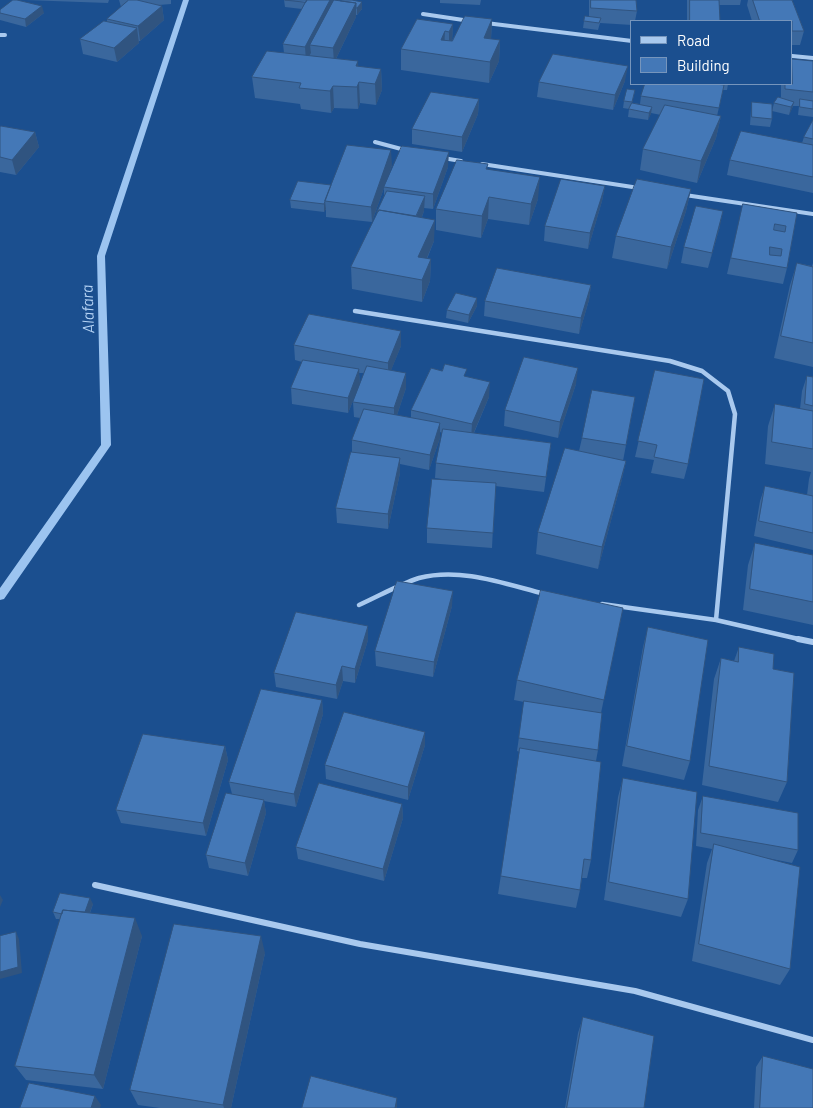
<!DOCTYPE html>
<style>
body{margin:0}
#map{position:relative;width:813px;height:1108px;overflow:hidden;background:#1b4f8f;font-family:Barlow,sans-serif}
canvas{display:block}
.legend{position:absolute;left:630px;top:20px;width:162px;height:65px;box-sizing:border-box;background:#1b4f8f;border:1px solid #7695bc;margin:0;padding:6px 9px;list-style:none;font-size:15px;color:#fff}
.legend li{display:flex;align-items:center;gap:10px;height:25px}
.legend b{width:25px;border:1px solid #7695bc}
</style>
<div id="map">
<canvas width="813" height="1108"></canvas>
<ul class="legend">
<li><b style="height:6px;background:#a9c9ee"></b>Road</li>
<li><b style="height:14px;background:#4478b7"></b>Building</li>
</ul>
</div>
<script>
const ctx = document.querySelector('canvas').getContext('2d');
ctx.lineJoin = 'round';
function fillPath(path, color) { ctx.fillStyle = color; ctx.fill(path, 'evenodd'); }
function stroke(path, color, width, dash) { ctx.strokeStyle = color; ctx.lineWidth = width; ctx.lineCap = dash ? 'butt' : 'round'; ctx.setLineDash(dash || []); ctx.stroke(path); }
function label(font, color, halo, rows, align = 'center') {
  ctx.font = font + ' Barlow,sans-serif'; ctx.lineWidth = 5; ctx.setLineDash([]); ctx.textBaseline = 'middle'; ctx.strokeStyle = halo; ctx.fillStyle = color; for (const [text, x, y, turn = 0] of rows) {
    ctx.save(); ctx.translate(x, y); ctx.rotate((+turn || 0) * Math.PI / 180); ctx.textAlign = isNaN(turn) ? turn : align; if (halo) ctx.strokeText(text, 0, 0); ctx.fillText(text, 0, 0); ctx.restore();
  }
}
fillPath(new Path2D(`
 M183,0H189L105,256L111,445L4,599L0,600V588L101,445L97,256Z`), '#9cc4f0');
stroke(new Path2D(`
 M423,14L470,21
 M486,23L632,41
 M0,35H5
 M792,56L813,58
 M375,142L405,150
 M443,158L461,161
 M482,164L639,188
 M685,195L813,214`), '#a9c9ee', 4);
stroke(new Path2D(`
 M355,311L670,361L702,371L728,391L735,414L716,620
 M602,604L716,620L803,640
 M359,605C379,596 398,585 419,578C461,567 505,584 545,594`), '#a9c9ee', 4.5);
stroke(new Path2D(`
 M798,639L813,642
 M95,885L360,944L635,991L813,1040`), '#a9c9ee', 6);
fillPath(new Path2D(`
 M25,0H109L108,3Z
 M119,0H171V4L159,5L162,6L164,20L140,41H139V43L117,62L83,54L80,39L107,21V19L121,7Z
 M284,0L362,2V9L357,15H356V17L336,59L359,67L381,69L382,90L376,105L360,103L358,109L334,108L331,113L301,109L300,104L255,98L252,77L284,53L283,44L302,9L285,7Z
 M440,0H481L480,5L440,3Z
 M589,0H636L637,11L635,21H632V25L600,23L598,30L583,28L584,21L589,16Z
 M687,0H741L740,5H719L720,21H687Z
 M748,0H792L804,31L800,45H792V21H752L747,5Z
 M0,10L44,13L26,27L0,20Z
 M492,19L491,39L500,40L499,61L489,83L401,70V49L453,24L452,41Z
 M813,61V117L798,115L799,106H793L789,115L772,111L774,103L781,98V84H792Z
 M625,81L613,110L537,97L539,82Z
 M645,84H728L727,90H723L717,116H721L716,138L697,183L640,170L643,149L661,115L651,113L648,120L628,117L629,109L623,108L624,101L635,90L632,103L640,104L641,96Z
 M479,99L478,114L462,152L412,144V129Z
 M752,102L772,119L770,127L750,125L751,110Z
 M813,120V193L727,175L730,160L802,143L804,137Z
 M0,127L35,132L39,147L16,175L0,172Z
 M488,164L487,169L538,199L529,225L488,219L481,238L436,230V209Z
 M392,165L372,222L326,217V209L324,212L291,208L290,200Z
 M448,167L433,209L424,208V211L422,217L434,241L427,259H431L430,281L422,302L352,289L351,267L377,214V212L384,196V187Z
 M605,186L602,201L588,249L544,241L545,226Z
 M691,189L686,211L667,269L612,258L616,236Z
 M743,204L797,213L787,268L783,284L727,274Z
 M720,226L708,268L681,263L684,247Z
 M797,263L812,266L813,263V367L774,358L790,285Z
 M591,285L589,300L579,334L484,316L485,301Z
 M477,298V306L468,323L446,318L447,310Z
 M294,345L401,346L391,370L406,388L397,415L411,418V410L467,377L489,397L474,433L551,443L544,492L495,486L492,548L427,543V528L449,480L435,478L436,463L442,433L440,432V438L429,470L400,464V473L388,529L337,523L336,508L352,452V440L360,418L354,417L353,402L364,373H359L360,384L348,413L292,404L291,388L302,362L295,360Z
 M655,370L688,464L684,479L651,473L654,460L635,457Z
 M807,376L813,377V550L754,536L760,501L765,486L807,495L809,479L811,472L765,464L768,426L775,404L800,409L802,391Z
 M576,384L558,438L504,426L505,410Z
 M635,397L623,461L614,459L626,461L621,483L598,569L536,554L538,532L579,451L582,438Z
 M755,543L813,555V625L743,610L748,565Z
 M452,606L433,677L376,666L375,651Z
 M623,608L601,713L598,750L596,761L591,860L587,878H582L580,890L576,908L498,894L520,752L517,751L524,702L514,700L517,680Z
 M368,626V640L355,683L343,681L337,699L276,687L274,673Z
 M648,627L690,761L684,780L622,766L643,647Z
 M739,647L787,782L778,802L702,785L714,679L721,658L734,661Z
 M322,700L323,714L296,807L264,801L266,813L248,876L209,868L206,855L232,794L229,782Z
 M425,745L408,800L326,779L325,765Z
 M225,746L228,760L206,836L121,823L116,810Z
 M623,778L688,899L681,917L604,900L618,797Z
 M703,796L798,850L792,863L767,858L790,969L780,985L692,961L707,863L712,849L696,846L698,810Z
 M402,804L403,818L384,881L298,859L296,847Z
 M93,904L90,913L142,936L103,1089L26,1080L15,1066L60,919H56L53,912Z
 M265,953L231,1108H160L138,1105L130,1090Z
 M583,1017L644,1108H565L578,1033Z
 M763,1056L813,1108H754L756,1067Z`), '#3a679d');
fillPath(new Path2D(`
 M330,0H334L310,45L311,53L306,61L305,47Z
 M362,2V9L357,15V8Z
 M356,3V17L334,63L333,48Z
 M42,6L44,13L26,27L25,19Z
 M162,6L164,20L140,41L138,26Z
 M492,19L491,40L484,38Z
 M453,24L452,45L449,53V32Z
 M137,28L139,43L117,62L114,48Z
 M445,31L444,52L441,40Z
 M500,40L499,61L489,83L490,62Z
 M358,61L360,103L358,109L356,66Z
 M628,66L625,81L613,110L615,95Z
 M381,69L382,90L376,105L375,84Z
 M333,86L334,108L331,113L330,91Z
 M479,99L478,114L462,152V137Z
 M794,102L792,109L789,115L791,107Z
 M652,107L651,114L648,120L649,113Z
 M721,116L716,138L697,183L701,161Z
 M35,132L39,147L16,175L12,160Z
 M391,150L392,165L372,222L371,207Z
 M449,152L448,167L433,209V194Z
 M540,177L538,199L529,225L531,204Z
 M331,185L325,201L326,209L324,212V204Z
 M605,186L602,201L588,249L590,233Z
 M691,189L686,211L667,269L671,247Z
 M425,196L424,211L416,233V217Z
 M489,197L488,219L481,238L482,216Z
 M723,211L720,226L708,268L712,253Z
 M435,220L434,241L418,279V257Z
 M431,259L430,281L422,302V280Z
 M591,285L589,300L579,334L581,318Z
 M477,298V306L468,323L469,315Z
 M401,331V346L388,378V363Z
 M578,368L576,384L558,438L560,422Z
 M359,369L360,384L348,413V398Z
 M406,373V388L394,424V408Z
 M490,382L489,397L471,439L472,424Z
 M440,423V438L429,470L430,455Z
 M400,458V473L388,529V514Z
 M626,461L621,483L598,569L602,547Z
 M453,591L452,606L433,677L434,662Z
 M368,626V640L355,683V669Z
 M342,666L343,681L337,699L336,685Z
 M322,700L323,714L296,807L294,794Z
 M425,732V745L408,800V787Z
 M225,746L228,760L206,836L203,823Z
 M264,800L266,813L248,876L245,863Z
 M402,804L403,818L384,881L383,869Z
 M0,895L3,900L0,907Z
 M90,898L93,904L86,923L83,917Z
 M135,918L142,936L103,1089L94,1075Z
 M16,932L19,939L22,973L0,979V972Z
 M261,936L265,953L231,1108H224L223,1105Z
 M95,1096L101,1105L100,1108H91Z
 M397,1098V1108H395Z`), '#305480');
const building = new Path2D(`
 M13,0H17L42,6L25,19L0,13V10Z
 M129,0H137L162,6L138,26L107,19Z
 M285,0H307L306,2Z
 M307,0H330L305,47L283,44Z
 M334,0L356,3L333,48L310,45Z
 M342,0H352L362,2L357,8H356V3L341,1Z
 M591,0H636L637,11L591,8Z
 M690,0H719L720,21H690Z
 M753,0H792L804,31H792V21H760Z
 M465,16L492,19L484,38L500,40L490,62L401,49L417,19L453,24L449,32L445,31L441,40L452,41Z
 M585,16L601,18L599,23L584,21Z
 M104,21L137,28L114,48L80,39Z
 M267,51L358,61L356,66L381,69L375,84L359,82L357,87L333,86L330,91L299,88L301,83L252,77Z
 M553,54L628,66L615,95L539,82Z
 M792,59L813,61V92L785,89V84H792Z
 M645,84H715L724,85L719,108L641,96Z
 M627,89L635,90L632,102L624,101Z
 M431,92L479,99L462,137L412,129Z
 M778,97L794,102L791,107L774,103Z
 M800,99L813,101V109L800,107Z
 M752,102L772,104V119L752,117Z
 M632,103L652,107L649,113L629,109Z
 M665,105L721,116L701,161L643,149Z
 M813,120V139L804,137Z
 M1,126L35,132L12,160L0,157V127Z
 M741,131L813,145V177L730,160Z
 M347,145L391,150L371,207L325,201Z
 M402,146L449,152L433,194L384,187Z
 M457,160L488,164L486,169L540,177L531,204L489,197L482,216L436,209Z
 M561,179L605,186L590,233L545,226Z
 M637,179L691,189L671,247L616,236Z
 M298,181L331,185L324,204L290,200Z
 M387,191L425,196L416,216L379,210L378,212H377Z
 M743,204L797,213L787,268L731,258ZM775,224L786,226L785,232L774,230ZM770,247L782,249L781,256L770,255Z
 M696,206L723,211L712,253L684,247Z
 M379,210L435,220L418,257L431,259L422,280L351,267Z
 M797,263L813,267V343L781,336Z
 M497,268L591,285L581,318L485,301Z
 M456,293L477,298L469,315L447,310Z
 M309,314L401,331L388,363L294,345Z
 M524,357L578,368L560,422L505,410Z
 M303,360L359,369L348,398L291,388Z
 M445,364L467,369L464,376L490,382L472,424L411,410L431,368L442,371Z
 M367,366L406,373L394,408L353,402Z
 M655,370L704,379L688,464L654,457L657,445L638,441Z
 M807,376L813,377V406L805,404Z
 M592,390L635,397L626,445L582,438Z
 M775,404L813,411V449L772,442Z
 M364,409L440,423L430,455L352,440Z
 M443,429L551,443L546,477L436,463Z
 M565,448L626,461L602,547L538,532Z
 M351,452L400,458L388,514L336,508Z
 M432,479L496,483L493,533L427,528Z
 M765,486L813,496V533L759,521Z
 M755,543L813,555V602L750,589Z
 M397,581L453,591L434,662L375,651Z
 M541,590L623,608L604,700L517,680Z
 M296,612L368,626L355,669L342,666L336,685L274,673Z
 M648,627L708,640L690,761L627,746Z
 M739,647L774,654L773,669L794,673L787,782L709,766L721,658L738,662Z
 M261,689L322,700L294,794L229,782Z
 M524,701L602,713L598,750L519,738Z
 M344,712L425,732L408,787L325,765Z
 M143,734L225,746L203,823L116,810Z
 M520,748L601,762L591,860L584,859L580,890L501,876Z
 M623,778L697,792L688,899L609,882Z
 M319,783L402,804L383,869L296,847Z
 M226,793L264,800L245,863L206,855Z
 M703,796L798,813V850L701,833Z
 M714,844L800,867L790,969L699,944Z
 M60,893L90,898L85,912L63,910L62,914L53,912Z
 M63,910L135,918L94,1075L15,1066Z
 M174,924L261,936L223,1105L130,1090Z
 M16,932L18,967L0,972V936Z
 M583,1017L654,1036L644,1108H567Z
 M763,1056L813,1069V1108H760Z
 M311,1076L397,1098L395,1108H302Z
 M29,1083L95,1096L91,1108H20Z`);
fillPath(building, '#4478b7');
stroke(building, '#305480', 1);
label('italic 16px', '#b5d3f5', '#1b4f8f', [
 ["Alafara",88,309,-92]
]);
</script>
